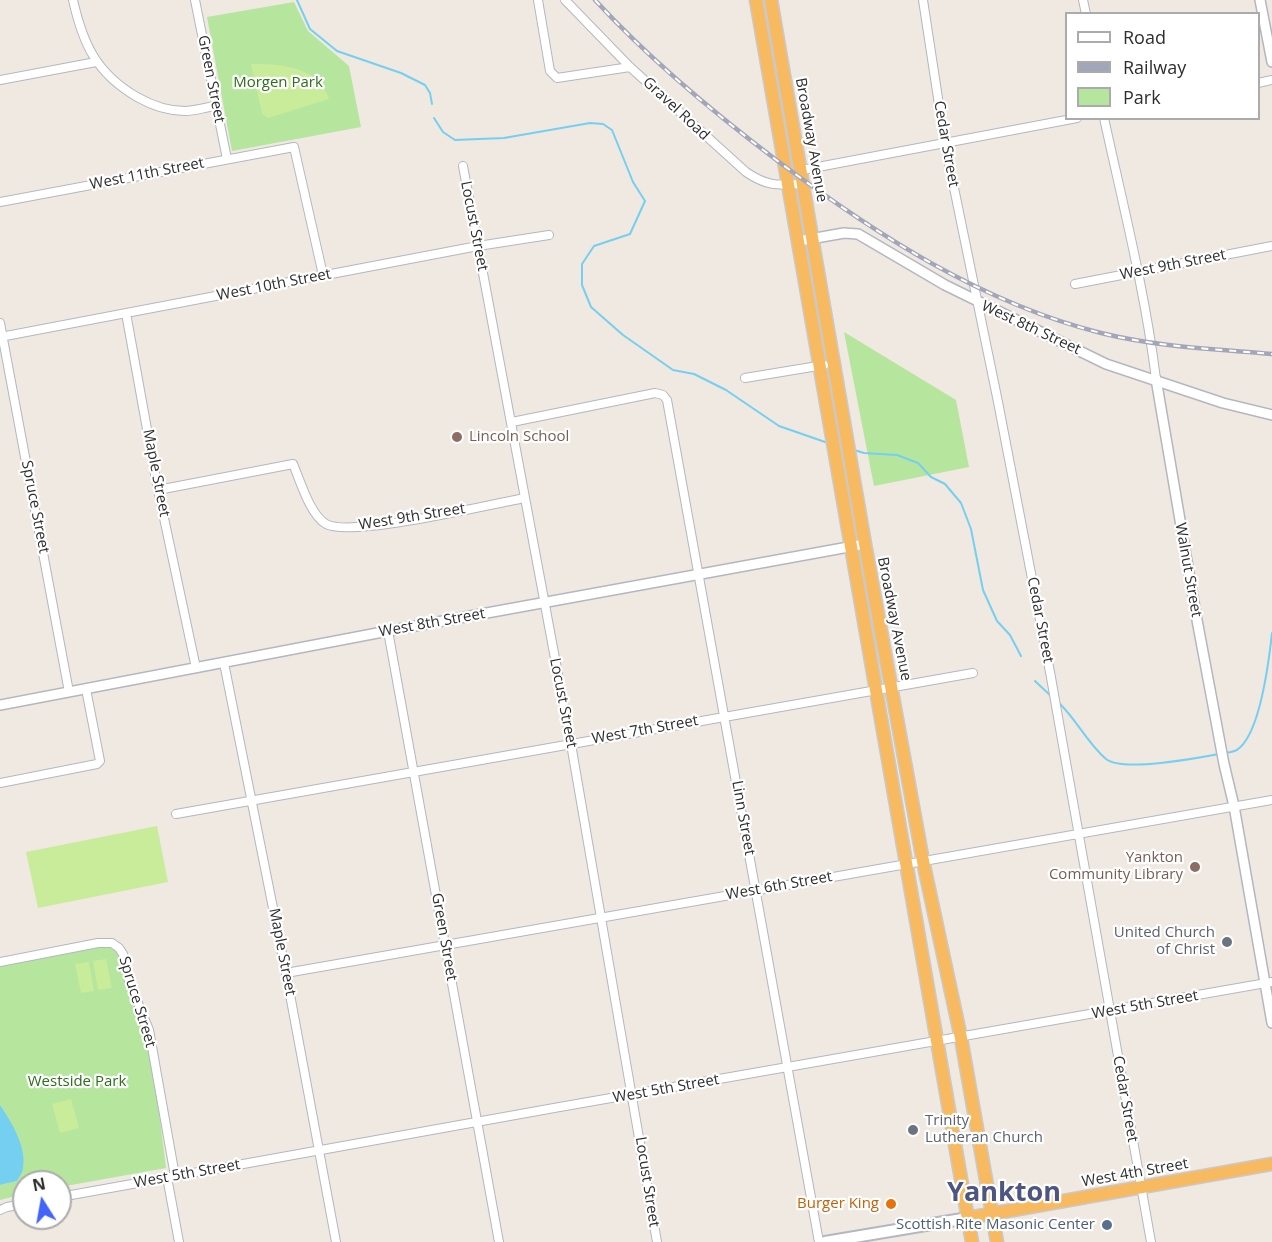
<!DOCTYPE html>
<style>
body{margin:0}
#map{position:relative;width:1272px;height:1242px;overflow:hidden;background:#efe9e1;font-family:"Open Sans",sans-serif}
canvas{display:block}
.legend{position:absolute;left:1065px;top:12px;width:195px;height:108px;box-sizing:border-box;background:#fff;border:2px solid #ababab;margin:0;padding:8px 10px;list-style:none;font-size:18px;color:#2e2e2e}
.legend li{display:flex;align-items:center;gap:12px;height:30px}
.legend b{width:30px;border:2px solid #ababab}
.north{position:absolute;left:12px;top:1170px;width:60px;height:60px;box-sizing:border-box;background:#fff;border:2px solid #ababab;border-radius:50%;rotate:349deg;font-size:16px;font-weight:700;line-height:24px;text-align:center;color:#2e2e2e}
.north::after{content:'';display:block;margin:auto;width:21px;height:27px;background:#4264fb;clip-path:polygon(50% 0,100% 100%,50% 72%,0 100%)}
</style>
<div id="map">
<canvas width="1272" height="1242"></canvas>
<ul class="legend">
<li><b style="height:8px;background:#fff"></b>Road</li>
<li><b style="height:8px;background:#a3a6b8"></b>Railway</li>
<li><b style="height:16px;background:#b6e59e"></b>Park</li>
</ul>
<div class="north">N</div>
</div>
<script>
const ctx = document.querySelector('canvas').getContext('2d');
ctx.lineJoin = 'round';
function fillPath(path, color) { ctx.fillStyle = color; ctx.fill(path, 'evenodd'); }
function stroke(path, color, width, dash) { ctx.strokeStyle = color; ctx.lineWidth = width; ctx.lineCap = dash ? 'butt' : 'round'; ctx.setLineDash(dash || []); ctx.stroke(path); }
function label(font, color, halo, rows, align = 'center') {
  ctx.font = font + ' "Open Sans",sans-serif'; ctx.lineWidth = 4.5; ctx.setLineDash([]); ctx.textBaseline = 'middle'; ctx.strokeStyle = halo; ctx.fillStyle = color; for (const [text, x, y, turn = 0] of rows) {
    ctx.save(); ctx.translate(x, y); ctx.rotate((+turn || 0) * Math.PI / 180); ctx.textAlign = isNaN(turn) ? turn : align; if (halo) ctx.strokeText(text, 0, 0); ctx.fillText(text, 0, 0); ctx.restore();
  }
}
fillPath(new Path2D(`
 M294,2L308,31L349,66L361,127L232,151L207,17Z
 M844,332L956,400L969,467L874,486Z
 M112,943L123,954L149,1030L166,1168L60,1187V1182H24V1194L0,1200V1185L17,1181L22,1150L10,1121L0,1105V962Z`), '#b6e59e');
fillPath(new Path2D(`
 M251,64C274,64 301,65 320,82C324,86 327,94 329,99L268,118L262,114Z
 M157,826L168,882L38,908L26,852Z
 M106,959L112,988L98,990L93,961Z
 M89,962L94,991L81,993L75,964Z
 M71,1099L79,1128L60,1133L52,1104Z`), '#c9ec9a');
fillPath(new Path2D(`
 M0,1105C11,1121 27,1147 23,1168C23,1172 19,1177 17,1181L0,1185Z`), '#75cff0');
stroke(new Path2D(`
 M297,0L310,29L337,51L401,73L425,85L430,93L432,104
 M434,118L443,132L455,140L504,138L590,123L603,124L612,130L633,182L645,201L630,234L594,246L582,264V285L591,307L623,335L673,370L694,374L726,390L779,426L828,443
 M854,450L864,453L897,455L918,463L931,477L945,484L961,503L971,529L983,590L997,621L1010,635L1021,656
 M1035,681L1052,697
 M1059,703C1077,720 1087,743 1106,759C1122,772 1198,758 1219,754
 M1225,753C1230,752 1235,752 1238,749C1260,733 1269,660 1272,633`), '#75cff0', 2);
const minor = new Path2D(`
 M73,0C83,44 96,73 137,97C151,105 168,111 185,111C195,111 206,107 217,106
 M195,0L227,159
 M538,0L550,71L557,78L630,67
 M565,0L630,67L746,172C768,187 778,185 803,184
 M923,0L945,144L998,402L1050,672L1151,1242
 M1083,0L1086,14
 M0,80L96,62
 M1258,83L1272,80
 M1104,118C1123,205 1145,291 1156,379
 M463,166L571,744L657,1242
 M802,170L1077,118
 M0,202L294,147L323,275
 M1075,284L1272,246
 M126,313L158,490L196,668
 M0,323L69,692
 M0,337L478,246L549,235
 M745,378L824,365
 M512,422L655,393L663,395L667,400L819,1242
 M158,490L293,464C300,480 310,515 326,524C351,538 491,504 525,498
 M388,631L499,1242
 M224,663L286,973L336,1242
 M0,783L97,764L100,761L86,689
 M176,814L973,673
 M0,962L98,943H112L119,948L123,954L129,981L149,1030L175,1176
 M286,973L1272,800
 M167,1177L179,1242
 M60,1197L554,1108L1272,982
 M0,1210L7,1207L24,1204`);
const tertiary = new Path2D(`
 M1260,0L1272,62
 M799,241L844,233L858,234L945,285L1106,364L1223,403L1272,415
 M1156,379L1197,620L1224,764L1234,806L1272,1023
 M0,705L388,631L865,544`);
const secondary = new Path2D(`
 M825,1242L968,1218`);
const trunk = new Path2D(`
 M756,0L972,1242
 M771,0L865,544L923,861L961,1038L997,1242
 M968,1218L1272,1164`);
stroke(minor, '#b4b7c1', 10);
stroke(tertiary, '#b4b7c1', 12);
stroke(secondary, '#b4b7c1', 14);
stroke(trunk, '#c9c9c9', 15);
stroke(minor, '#fff', 8);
stroke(tertiary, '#fff', 9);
stroke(secondary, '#fff', 10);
stroke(trunk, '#f8ba60', 12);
const rail = new Path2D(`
 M595,0C650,60 714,113 779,162C877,235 982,303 1101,333C1157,347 1215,349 1272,354`);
stroke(rail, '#a3a6b8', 4.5);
stroke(rail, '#fff', 2, [7]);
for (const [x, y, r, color] of [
 [457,437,6,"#8d6e63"],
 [1195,867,6,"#8d6e63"],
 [1227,942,6,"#6b7280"],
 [913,1130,6,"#6b7280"],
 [891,1204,6,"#e8710a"],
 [1107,1225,6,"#5c6f8a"]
]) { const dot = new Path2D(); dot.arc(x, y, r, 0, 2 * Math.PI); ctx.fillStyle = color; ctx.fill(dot); stroke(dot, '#fff', 2); }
label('15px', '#2e2e2e', '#fff', [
 ["Green Street",211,79,79],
 ["Gravel Road",676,109,43],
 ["Broadway Avenue",811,140,80],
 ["Cedar Street",946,144,80],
 ["West 11th Street",147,174,-11],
 ["Locust Street",474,226,79],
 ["West 9th Street",1173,265,-11],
 ["West 10th Street",274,285,-11],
 ["West 8th Street",1031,328,25],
 ["Maple Street",156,473,79],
 ["Spruce Street",35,507,79],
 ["West 9th Street",412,517,-9],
 ["Walnut Street",1188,570,80],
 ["Broadway Avenue",894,619,79],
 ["Cedar Street",1040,620,79],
 ["West 8th Street",432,623,-10],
 ["Locust Street",563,703,79],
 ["West 7th Street",645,730,-10],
 ["Linn Street",743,818,80],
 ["West 6th Street",779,886,-10],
 ["Green Street",444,937,80],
 ["Maple Street",282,952,79],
 ["Spruce Street",137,1002,73],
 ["West 5th Street",1145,1005,-10],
 ["West 5th Street",666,1089,-10],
 ["Cedar Street",1125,1099,80],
 ["West 4th Street",1135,1173,-10],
 ["West 5th Street",187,1174,-10],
 ["Locust Street",647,1182,81]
]);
label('15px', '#2c6e1b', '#fff', [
 ["Morgen Park",278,83],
 ["Westside Park",77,1082]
]);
label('15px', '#785e54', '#fff', [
 ["Lincoln School",469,437],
 ["Yankton",1183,858,"right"],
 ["Community Library",1183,875,"right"]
], 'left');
label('15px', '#5b616d', '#fff', [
 ["United Church",1215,933],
 ["of Christ",1215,950],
 ["Trinity",925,1121,"left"],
 ["Lutheran Church",925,1138,"left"]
], 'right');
label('15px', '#c56008', '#fff', [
 ["Burger King",879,1204]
], 'right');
label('15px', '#4e5e75', '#fff', [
 ["Scottish Rite Masonic Center",1095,1225]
], 'right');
label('bold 27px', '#4d5680', '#fff', [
 ["Yankton",1004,1193]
]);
</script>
